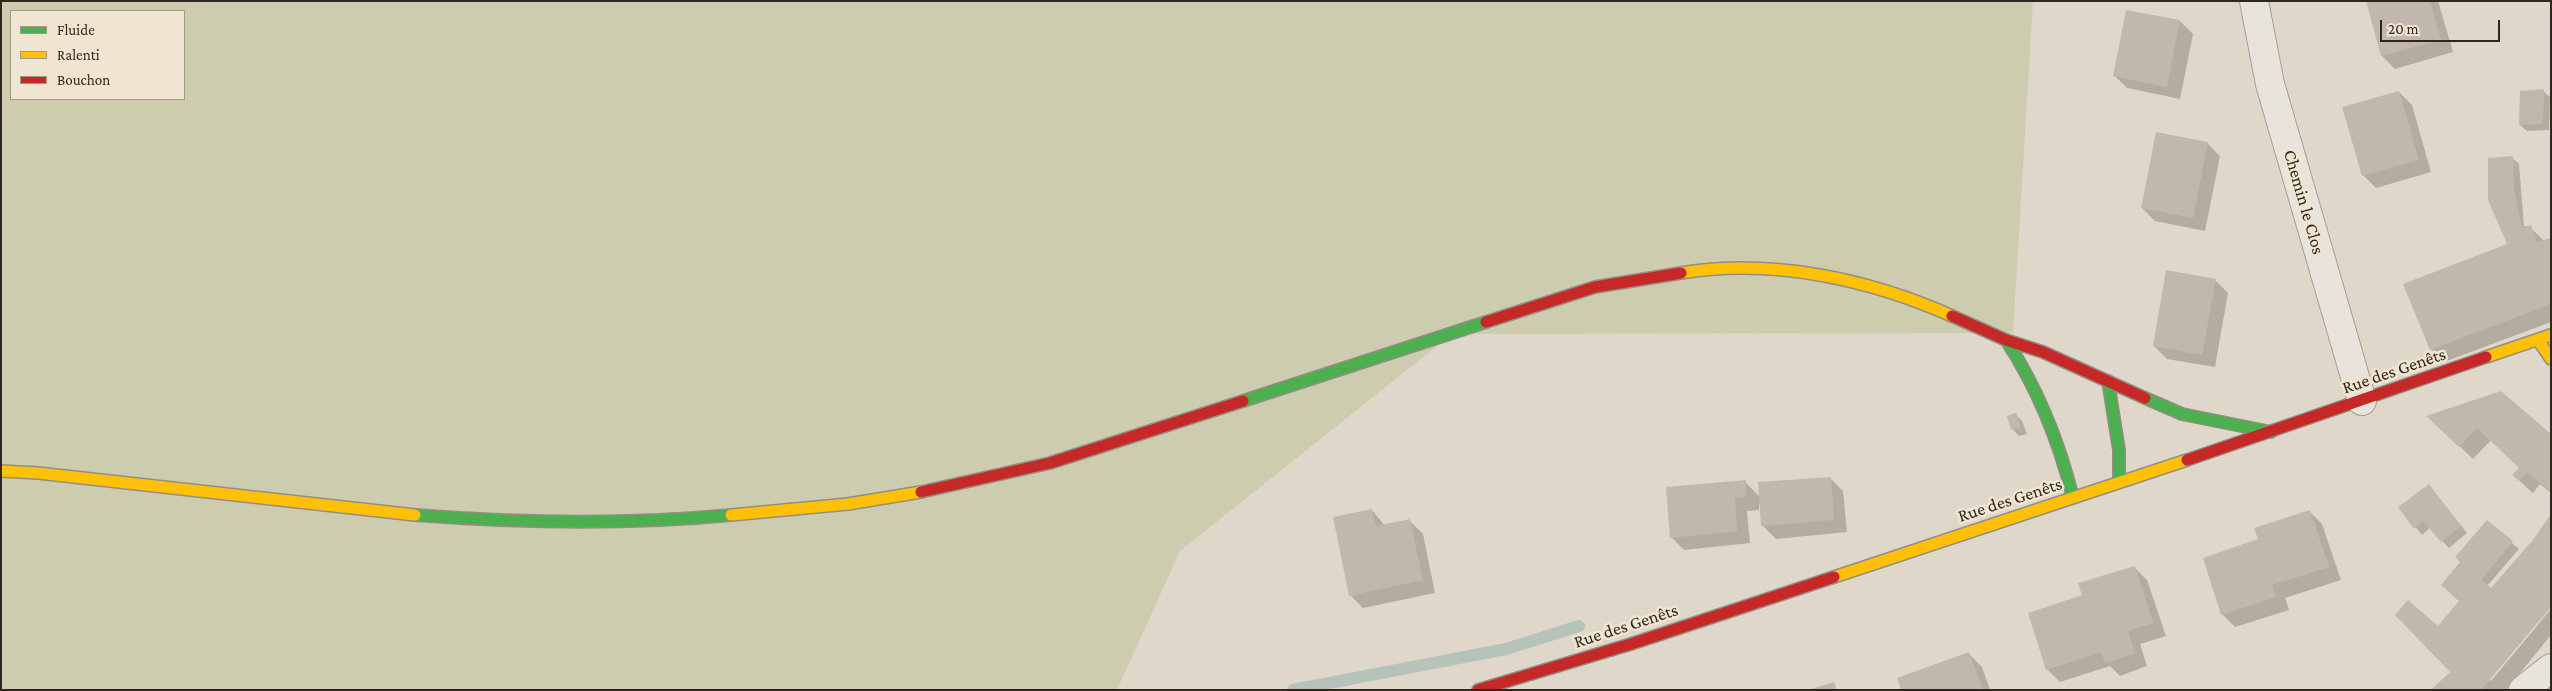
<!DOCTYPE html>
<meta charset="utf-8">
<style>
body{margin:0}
#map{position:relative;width:2552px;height:691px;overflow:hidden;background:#dfd8ca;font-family:"Crimson Pro",serif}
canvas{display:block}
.frame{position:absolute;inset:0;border:2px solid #30261e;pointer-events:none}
.legend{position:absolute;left:10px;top:10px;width:175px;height:90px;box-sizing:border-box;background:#f0e5d1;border:1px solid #a39989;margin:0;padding:6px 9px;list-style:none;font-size:15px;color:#30261e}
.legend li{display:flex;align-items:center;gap:10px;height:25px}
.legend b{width:25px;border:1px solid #a39989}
.scale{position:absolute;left:2380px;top:20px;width:120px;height:22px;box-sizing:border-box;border:2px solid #30261e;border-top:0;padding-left:6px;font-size:15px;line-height:18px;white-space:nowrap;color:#30261e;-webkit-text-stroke:4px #f0e5d1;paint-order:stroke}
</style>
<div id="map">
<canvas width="2552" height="691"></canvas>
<div class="frame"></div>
<ul class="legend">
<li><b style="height:6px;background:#4caf50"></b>Fluide</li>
<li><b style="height:6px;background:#ffc107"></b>Ralenti</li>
<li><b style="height:6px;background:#c62828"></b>Bouchon</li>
</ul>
<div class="scale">20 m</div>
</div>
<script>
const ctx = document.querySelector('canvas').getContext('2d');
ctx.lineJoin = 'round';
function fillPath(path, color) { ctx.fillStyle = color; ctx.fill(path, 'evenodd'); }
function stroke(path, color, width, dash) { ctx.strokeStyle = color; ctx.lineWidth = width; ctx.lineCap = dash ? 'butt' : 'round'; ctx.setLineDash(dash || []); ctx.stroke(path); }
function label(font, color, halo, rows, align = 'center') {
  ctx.font = font + ' "Crimson Pro",serif'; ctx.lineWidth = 5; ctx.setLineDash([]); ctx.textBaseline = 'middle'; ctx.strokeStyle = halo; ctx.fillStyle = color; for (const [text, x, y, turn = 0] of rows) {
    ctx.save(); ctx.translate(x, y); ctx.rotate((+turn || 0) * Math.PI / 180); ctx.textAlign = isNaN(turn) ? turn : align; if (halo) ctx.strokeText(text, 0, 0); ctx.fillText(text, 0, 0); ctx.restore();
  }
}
fillPath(new Path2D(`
 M1,1H2033L2013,333L1452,334L1180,551L1117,690H1ZM11,11H184V99H11Z`), '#ceccae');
fillPath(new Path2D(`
 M2367,1H2438L2453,52L2395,69L2382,56Z
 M2180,21L2193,34L2180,99L2127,88L2114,75Z
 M2543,91L2550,97L2549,130L2527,131L2520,125Z
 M2399,92L2412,105L2431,172L2376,188L2363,175Z
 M2207,143L2220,156L2205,231L2155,221L2142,208Z
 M2512,158L2519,164L2524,226L2530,227L2544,241L2551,239V322L2444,362L2431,349L2509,245Z
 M2215,280L2228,293L2215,367L2167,359L2154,346Z
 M2016,415L2022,421L2027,434L2019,436L2013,430L2008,417Z
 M2429,417L2551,436V493L2540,484L2533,493L2527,488L2514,475L2520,468L2491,440L2473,459Z
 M1830,478L1843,491L1847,532L1776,539L1763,526L1761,504H1759V510L1747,511L1750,543L1684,550L1671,537L1745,482L1760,497Z
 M2429,485L2467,533L2449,548L2430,528L2422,535L2400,507Z
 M1372,510L1385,526L1410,521L1423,534L1435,593L1363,608L1350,595Z
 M2309,511L2322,524L2341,580L2285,598L2289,610L2235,627L2222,614L2260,540Z
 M2487,522L2519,549L2487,586L2491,590L2534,540L2489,679L2491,681L2551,609V635L2506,690H2433L2452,672L2438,628L2460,602L2442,585L2462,562Z
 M2134,567L2147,580L2166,636L2140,644L2147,666L2120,676L2110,666L2060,682L2047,669Z
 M1969,654L1982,667L1990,690H1902Z`), '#0003');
stroke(new Path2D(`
 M1293,690L1506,649L1579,626`), '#b6c3ba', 12);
fillPath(new Path2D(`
 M2366,1H2430L2441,40L2381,56Z
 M2126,10L2180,20L2167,87L2113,76Z
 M2544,89L2543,124L2519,125L2520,91Z
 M2399,91L2419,160L2362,176L2342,107Z
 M2156,132L2208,142L2193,218L2141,208Z
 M2513,156L2514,189L2522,228L2531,225L2537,242L2551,238V304L2430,350L2403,284L2507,244L2488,200V158Z
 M2166,270L2216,279L2202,355L2153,346Z
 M2501,391L2551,434V492L2527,472L2519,481L2512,475L2519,468L2477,428L2459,447L2426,416Z
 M2016,413L2021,427L2011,430L2007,416Z
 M1831,477L1834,520L1761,526L1758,482Z
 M1746,480V497L1735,498L1737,531L1670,538L1666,487Z
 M2429,484L2461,526L2441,542L2423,521L2414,529L2398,507Z
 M1372,509L1376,526L1410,519L1423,580L1349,596L1333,517Z
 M2310,510L2329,567L2272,585L2276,597L2221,615L2203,558L2258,539L2254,528Z
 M2551,514V607L2481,690H2431L2450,672L2395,615L2408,600L2438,626L2459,601L2441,585L2460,562L2455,557L2487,520L2513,541L2481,580L2491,588L2532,541Z
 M2135,566L2153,623L2128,631L2135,653L2105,663L2101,652L2046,670L2028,613L2082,595L2078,583Z
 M1969,652L1983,690H1901L1897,678Z
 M1834,682L1837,690H1811V689Z`), '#c2b7ac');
const street = new Path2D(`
 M2254,1L2270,84L2362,401
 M2523,690L2551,668`);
const fast = new Path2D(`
 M2006,340C2038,389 2059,441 2073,498
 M2108,381L2119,450V482
 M2145,398L2182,414L2271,432
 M1243,401L1486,322
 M415,515C520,523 626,525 731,515`);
const slow = new Path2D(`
 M1681,273C1772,258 1869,279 1952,316
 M2538,340L2551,359
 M2486,357L2551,335
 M1,471L38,473L415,515
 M731,515L848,504L921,492
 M1834,577L2187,460`);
const jam = new Path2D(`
 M1952,316L2006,340L2043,352L2145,398
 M1486,322L1595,287L1681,273
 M2187,460L2486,357
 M921,492L1050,463L1243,401
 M1478,690L1631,644L1834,577`);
stroke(street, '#a49d94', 30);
stroke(fast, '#938d84', 14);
stroke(slow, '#938d84', 14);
stroke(jam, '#938d84', 14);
stroke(street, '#e8e3db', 28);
stroke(fast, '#4caf50', 11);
stroke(slow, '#ffc107', 11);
stroke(jam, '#c62828', 11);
label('18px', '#30261e', '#f0e5d1', [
 ["Chemin le Clos",2304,202,74],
 ["Rue des Genêts",2394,371,-19],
 ["Rue des Genêts",2010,500,-18],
 ["Rue des Genêts",1626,626,-18]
]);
</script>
